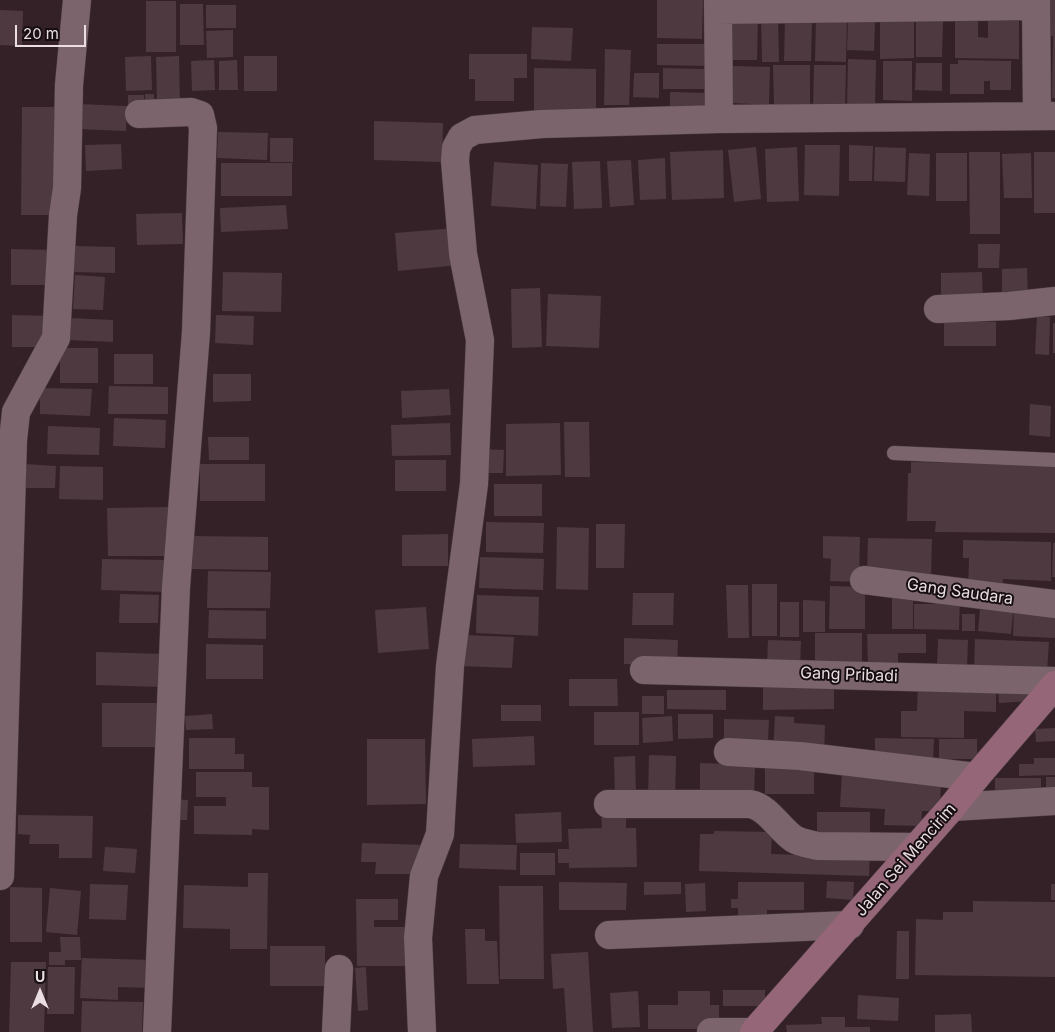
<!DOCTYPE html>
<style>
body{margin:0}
#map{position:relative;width:1055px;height:1032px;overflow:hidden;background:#342128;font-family:Inter,sans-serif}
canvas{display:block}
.north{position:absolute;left:15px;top:967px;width:50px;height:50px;-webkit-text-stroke:4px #160e11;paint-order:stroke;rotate:0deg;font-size:14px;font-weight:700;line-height:20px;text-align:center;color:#ebdee2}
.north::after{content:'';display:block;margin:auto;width:18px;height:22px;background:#ebdee2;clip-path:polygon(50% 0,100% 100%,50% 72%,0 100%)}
.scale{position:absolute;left:15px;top:25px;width:71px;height:22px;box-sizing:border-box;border:2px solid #ebdee2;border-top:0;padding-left:6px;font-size:15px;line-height:18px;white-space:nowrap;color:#ebdee2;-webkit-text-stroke:4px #160e11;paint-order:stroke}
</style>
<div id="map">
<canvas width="1055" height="1032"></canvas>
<div class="north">U</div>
<div class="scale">20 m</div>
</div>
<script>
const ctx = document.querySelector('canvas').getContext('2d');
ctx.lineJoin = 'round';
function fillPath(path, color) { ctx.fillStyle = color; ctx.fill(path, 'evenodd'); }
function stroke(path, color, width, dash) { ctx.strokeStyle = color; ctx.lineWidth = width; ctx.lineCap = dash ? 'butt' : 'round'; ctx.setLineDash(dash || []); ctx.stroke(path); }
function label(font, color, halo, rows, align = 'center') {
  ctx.font = font + ' Inter,sans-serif'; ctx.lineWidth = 4; ctx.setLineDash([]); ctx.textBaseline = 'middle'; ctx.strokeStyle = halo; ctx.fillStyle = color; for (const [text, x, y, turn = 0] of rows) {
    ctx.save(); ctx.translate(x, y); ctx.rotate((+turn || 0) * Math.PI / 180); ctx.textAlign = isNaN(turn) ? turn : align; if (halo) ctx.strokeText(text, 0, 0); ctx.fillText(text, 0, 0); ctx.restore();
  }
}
fillPath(new Path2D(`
 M657,0H703L702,39L657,38Z
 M1043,0H1055V98H1052L1053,36H1043Z
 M146,1H176V52H146Z
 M180,4H203L204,45H180Z
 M206,5H236V28H206Z
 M0,10L23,11L22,46L0,45Z
 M880,14H914V58L880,59Z
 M733,17H758L757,60H732Z
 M761,17H778L779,62H762Z
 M816,18L847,19L846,62L815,61Z
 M785,20H812L811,61H784Z
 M955,20H978V37L988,38V21H1019V59L955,58Z
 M916,21H943L942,57H916Z
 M848,22H875L874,51L847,50Z
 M532,27L573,28L571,61L531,59Z
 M233,30V57L207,58L206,31Z
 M657,44H705V66L657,65Z
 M605,49L631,50L629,105H604Z
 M469,54H527V78H514V101H475V79H469Z
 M151,56L152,90L126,91L125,57Z
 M179,56L180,105L157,106L156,57Z
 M244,56H277V91H244Z
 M848,59L876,60L875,106L847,105Z
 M214,60L215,90L192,91L191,61Z
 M237,60L238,90H219V61Z
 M958,60L1011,61V90H990V81H984V94H950V64H958Z
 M883,61H912V101L883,100Z
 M916,63H942V91L915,90Z
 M773,65H810V104H774Z
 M814,65H846L845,112L813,111Z
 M733,66L770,67L769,105L732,103Z
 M534,68L596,69V111L534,110Z
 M663,68L704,69V89H663Z
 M634,73H659V98L633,97Z
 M670,92L709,93L708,110H670Z
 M145,94H154V109H145Z
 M128,95H144V110H128Z
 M79,104L127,106L126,131L78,129Z
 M22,107H60L59,215H21Z
 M374,121L443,123L442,162L374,160Z
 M218,132L268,133L267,160L217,158Z
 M270,138H293V162H270Z
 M121,144L122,169L86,171L85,145Z
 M805,145H840L839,196L804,195Z
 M849,145L873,146L872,181H849Z
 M756,147L761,199L734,202L728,150Z
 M797,147L799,201L767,202L765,149Z
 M875,147L906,148L905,182L874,181Z
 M723,150L724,198L672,200L670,152Z
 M969,152H1000V234H970Z
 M1034,152H1055V213H1034Z
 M909,153L930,154L929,196L907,195Z
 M936,153H967V201H936Z
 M1031,153L1032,198H1004L1002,154Z
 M665,158L666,199L640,200L638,160Z
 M631,160L634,205L610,207L607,161Z
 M600,161L602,208L574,209L572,162Z
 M494,162L538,165L536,209L491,206Z
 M221,163H292V196H221Z
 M541,163L568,164L566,207L540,206Z
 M286,205L288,229L221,232L220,208Z
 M182,213L183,244L137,245L136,214Z
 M456,228L459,265L398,271L395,233Z
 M978,244H1000L999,268H978Z
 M74,246L115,247V273L73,272Z
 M11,249L55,250V285H11Z
 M1027,268L1028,300H1002V269Z
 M223,272L282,273L281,312L222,311Z
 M982,272L983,305H941V273Z
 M75,275L105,277L103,310L73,309Z
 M540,288L542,347L512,348L511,289Z
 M548,294L601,296L599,348L546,346Z
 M12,315L50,316L49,347H12Z
 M216,315L254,316L253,345L215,343Z
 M1037,316L1050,317L1049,355L1035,354Z
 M66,318L113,320V342L66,340Z
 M944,321L996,322V346H944Z
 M1053,323H1055V353H1053Z
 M60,348H98V383H60Z
 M114,354H153V384H114Z
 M213,374H251V401L213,402Z
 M109,386L168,387V414H108Z
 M40,388L92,389L90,416L40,414Z
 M449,389L451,415L402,418L401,391Z
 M1030,404L1051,406L1050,437L1029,435Z
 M114,418L166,420L165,448L113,446Z
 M564,422H589L590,477H565Z
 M450,423L451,455L392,456L391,425Z
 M560,423L561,475L506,476V424Z
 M48,426L100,428L99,455L47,454Z
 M208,437H249V460H209Z
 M482,449L504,450L503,473H482Z
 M395,460H446V491H395Z
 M911,462L1055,464V533L935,532L936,521H907L908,473H911Z
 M24,464L56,466L55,488H23Z
 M200,464H265V501H200Z
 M60,466L103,467V500L59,499Z
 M494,484H542V516H494Z
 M168,507V556H108L107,508Z
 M486,522L544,523L543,553L486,552Z
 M596,524H625L624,568H596Z
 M557,527L589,528L588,590L556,589Z
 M448,534V566H402V535Z
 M192,536L268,537V570L191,569Z
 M823,536L860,537L859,582L830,581L831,559L823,558Z
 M868,538L932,539L931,577L867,572Z
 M963,540L1051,542V581L1003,579L1002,594H968L969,558H963Z
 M1053,543H1055V577H1052Z
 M480,557L544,559L543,590L479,588Z
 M102,559L166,560L165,592L101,590Z
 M208,571L271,572L270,608H207Z
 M752,584H777V636H752Z
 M726,585H748L749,638H728Z
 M830,586L865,587V629H829Z
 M633,593H674L673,625H632Z
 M120,594L159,595L158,623H119Z
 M477,595L539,597L538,636L476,633Z
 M892,595H913V629H892Z
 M935,597H960L959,630L914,629V604H935Z
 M981,599L1014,602L1011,634L978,631Z
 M803,600L825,601V632H803Z
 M780,602H799V637H780Z
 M1055,605V638L1013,636L1014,608Z
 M426,607L429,649L378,653L375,610Z
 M209,610L266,611V639L208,638Z
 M962,614H975V631H962Z
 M815,633H862V665H815Z
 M867,634H926V653H898V664H868Z
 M463,635L514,637L512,668L461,666Z
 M624,638L678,640L677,665L624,664Z
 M938,639L968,640L967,668L937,666Z
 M975,639L1049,642L1047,672L974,668Z
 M768,640L801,641L800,667L767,666Z
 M206,644L263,645V679H206Z
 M96,652L164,654L163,687L96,685Z
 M569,679H617L618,706H569Z
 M763,682H834V709L763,710Z
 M918,684L996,685V712L964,711V738L901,737V711H917Z
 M1032,686V701L999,703L998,687Z
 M667,690H726V710L667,709Z
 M642,696H664V714H642Z
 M102,703H157V747H102Z
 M501,705H541V721H501Z
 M594,712H639V745H594Z
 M212,714L213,729L186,730L185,716Z
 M678,714H713V738L678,739Z
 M672,716L673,741L643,743L642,718Z
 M775,716L794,717V723L825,725L824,756L773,754Z
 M724,719L769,720L768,741L724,740Z
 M1055,728V741L1036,742L1035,729Z
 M534,736L535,765L473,767L472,739Z
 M189,738H235V754H244V769H189Z
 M875,738L934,739L933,761L875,760Z
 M367,739H425L426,804L367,805Z
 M939,739H977V759H939Z
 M649,755L676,756L675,801L648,800Z
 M635,756L636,795H615L614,757Z
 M1034,758H1055V775L1019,776V764H1034Z
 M700,763L755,765L754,800L700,798Z
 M765,766L814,767V794H765Z
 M196,772H252V787H269V830L252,829V835L194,834V806H226V797H196Z
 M842,772L941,777L940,811H922L921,826L884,825L885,809L840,807Z
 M1046,777H1055V795H1046Z
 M995,778H1041V798H995Z
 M174,799L188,800L187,820H174Z
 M561,812L562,842L516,843L515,814Z
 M817,812H870V844H817Z
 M601,813H626V828H636L637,867L569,868V863H558V849H569L568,829L602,828Z
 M18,815L93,816L92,858H59V844H29L30,835L18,834Z
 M714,831L772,832L771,854L832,856L870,851L869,876L699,871L700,834H714Z
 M362,843L427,845L414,874H375L376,862H361Z
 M460,844L517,845L516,870L459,868Z
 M105,847L137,849L135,873L103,871Z
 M520,853H555V875H520Z
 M248,873H268L267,949H230V929L183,928L184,885L248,887Z
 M827,881L854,882L853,900L826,898Z
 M559,882L627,883L626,910H559Z
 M644,882H681V894L644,895Z
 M738,882H804V910H767V921H738V908H731V899H738Z
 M705,883L706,911L686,912L685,884Z
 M90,884L128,885L126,920L89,919Z
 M1051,884H1055V900H1051Z
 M499,886H543L544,979H500Z
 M10,887L42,888V942H10Z
 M50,888L81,891L77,935L46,932Z
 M356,899H398V920H374V927H411V966H357Z
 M973,901L1055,902V977L915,975L916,919L943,920V912H973Z
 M465,929H485V941H497L499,984H467Z
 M897,931H909V979H896Z
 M60,937H80L81,960H65V965H49V952H61Z
 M270,946H325V986H270Z
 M588,952L593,1032H567L564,988L553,989L551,954Z
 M82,958L151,960L150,988L118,987V1000L80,998Z
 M11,962H46L44,1032H9Z
 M48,967H75L74,1014H47Z
 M366,967L368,1010L358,1011L355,968Z
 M723,990H765V1006H723Z
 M638,991L640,1027L612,1028L610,993Z
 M678,991H710V1005H719V1029H648V1005H678Z
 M858,995L899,998L898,1021L857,1019Z
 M82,1001L143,1002L142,1032H81Z
 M971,1014L972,1032H935V1015Z
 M821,1017H845V1027H870V1032H787L786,1025L822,1024Z`), '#4e3940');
const lane = new Path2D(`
 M894,453L1055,460`);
const street = new Path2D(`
 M718,0L719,119
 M1036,0L1037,116
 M718,10L1036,6
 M139,114L191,112L200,115L203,128L196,332L176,587L157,1032
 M938,309L1009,306L1055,301
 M864,580L1055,604
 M644,670L1055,681
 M728,752L800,756L976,777
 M608,804H750C768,807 779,829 794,839C801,843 809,844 817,846L916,847
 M952,807L1055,801
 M0,876L13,440L16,412L56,338L63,215L67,188L69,85L77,0
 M609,935L850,925
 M336,1032L339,969
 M422,1032L418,938L424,876L440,834L450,666L474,484L480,340L463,254L455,161L456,148L462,137L475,130L542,124L719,119L1055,116
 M711,1032H757`);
const secondary = new Path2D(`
 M754,1032L952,807L976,777L1055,685`);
stroke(lane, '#4d3d43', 15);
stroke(street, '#4d3d43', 29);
stroke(secondary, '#4d3d43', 29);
stroke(lane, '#7b646c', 14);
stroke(street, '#7b646c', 28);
stroke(secondary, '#946677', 28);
label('16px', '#ebdee2', '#160e11', [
 ["Gang Saudara",960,592,8],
 ["Gang Pribadi",849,675,2],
 ["Jalan Sei Mencirim",906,860,-49]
]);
</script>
